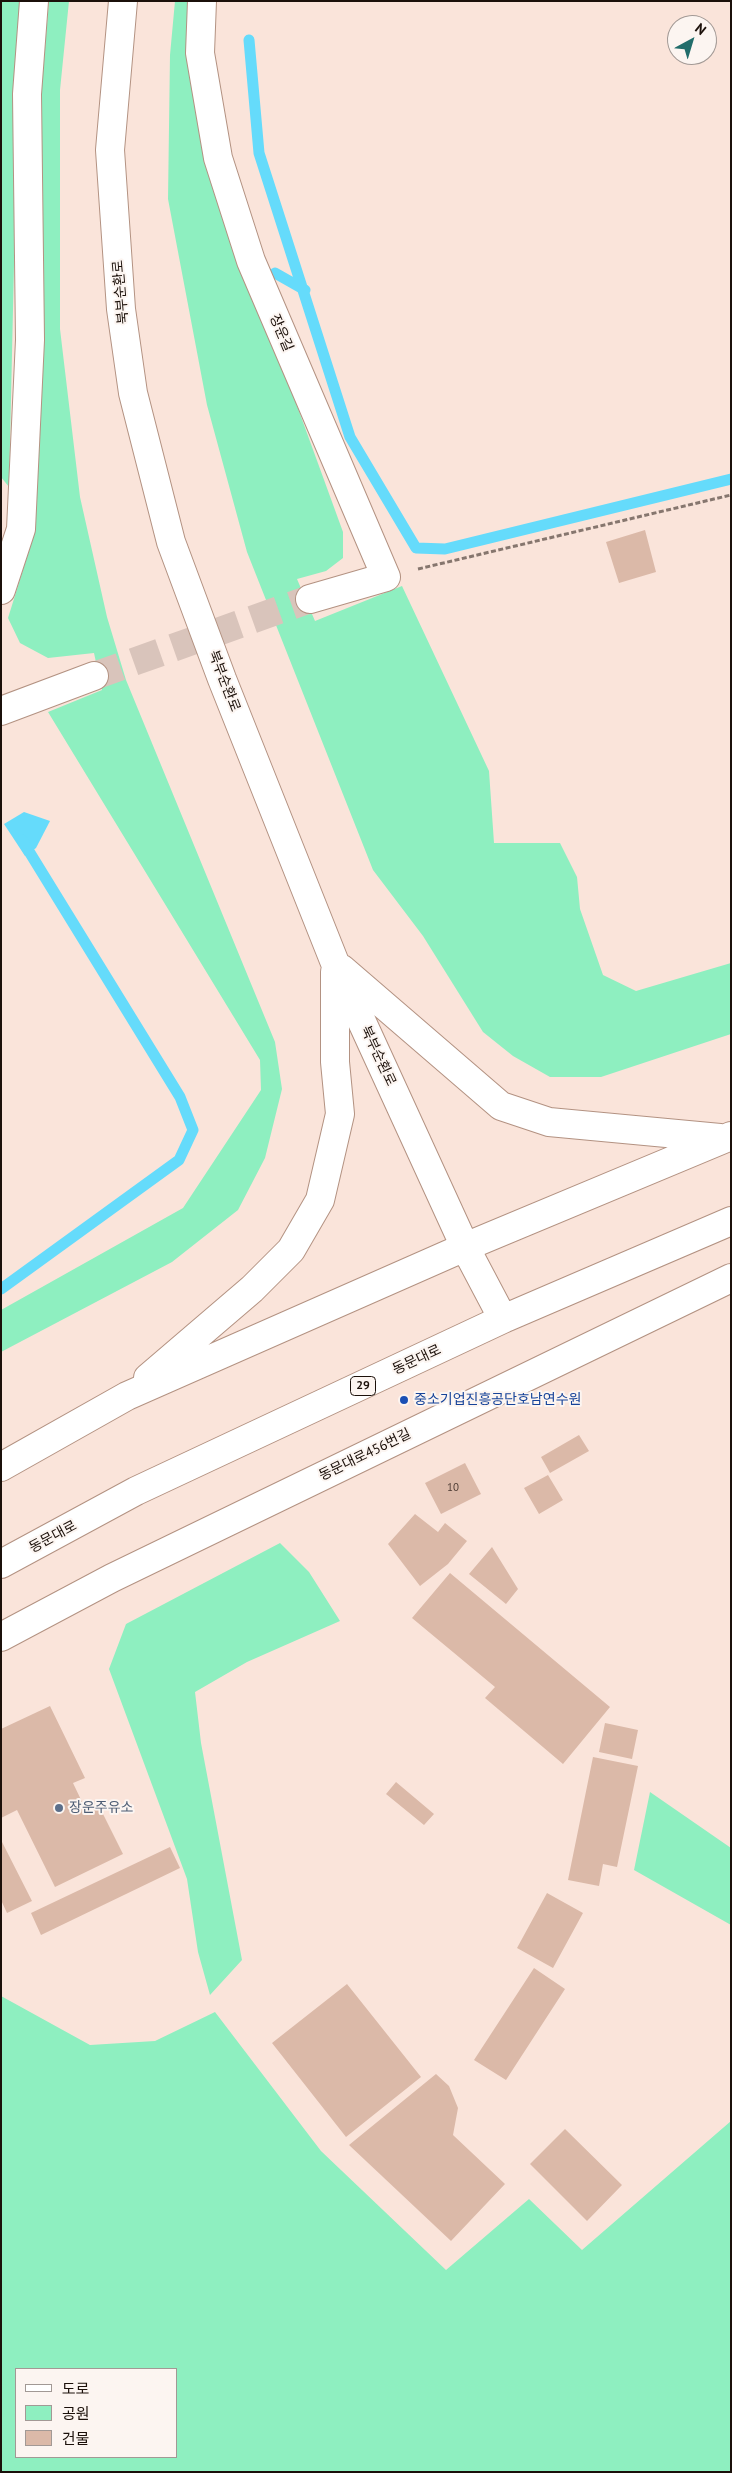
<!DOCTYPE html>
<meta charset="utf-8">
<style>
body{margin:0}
#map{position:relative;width:732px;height:2473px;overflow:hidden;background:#fae4da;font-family:"PT Sans","Noto Sans KR",sans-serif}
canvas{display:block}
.frame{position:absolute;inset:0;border:2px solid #1b100a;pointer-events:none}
.legend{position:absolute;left:15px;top:2368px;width:162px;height:90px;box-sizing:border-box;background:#fcf5f1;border:1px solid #a29995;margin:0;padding:6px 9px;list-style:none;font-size:15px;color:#1b100a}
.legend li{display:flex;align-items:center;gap:10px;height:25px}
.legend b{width:25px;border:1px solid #a29995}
.north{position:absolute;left:667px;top:15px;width:50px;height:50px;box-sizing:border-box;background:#fcf5f1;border:1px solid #a29995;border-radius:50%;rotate:39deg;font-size:14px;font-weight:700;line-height:20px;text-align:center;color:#1b100a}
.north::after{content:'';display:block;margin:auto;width:18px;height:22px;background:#226d6b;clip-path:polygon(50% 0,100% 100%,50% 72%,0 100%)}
</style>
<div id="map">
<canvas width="732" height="2473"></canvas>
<div class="frame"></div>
<ul class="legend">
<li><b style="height:6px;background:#fff"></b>도로</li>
<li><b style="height:14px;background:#8eefc0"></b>공원</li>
<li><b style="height:14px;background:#dbb9a8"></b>건물</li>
</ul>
<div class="north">N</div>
</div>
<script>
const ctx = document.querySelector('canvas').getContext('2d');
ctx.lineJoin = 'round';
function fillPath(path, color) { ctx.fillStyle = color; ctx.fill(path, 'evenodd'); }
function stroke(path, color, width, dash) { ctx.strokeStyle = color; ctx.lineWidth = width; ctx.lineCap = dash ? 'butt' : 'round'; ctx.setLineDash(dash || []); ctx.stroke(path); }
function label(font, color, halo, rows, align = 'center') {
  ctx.font = font + ' "PT Sans","Noto Sans KR",sans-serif'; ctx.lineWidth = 4; ctx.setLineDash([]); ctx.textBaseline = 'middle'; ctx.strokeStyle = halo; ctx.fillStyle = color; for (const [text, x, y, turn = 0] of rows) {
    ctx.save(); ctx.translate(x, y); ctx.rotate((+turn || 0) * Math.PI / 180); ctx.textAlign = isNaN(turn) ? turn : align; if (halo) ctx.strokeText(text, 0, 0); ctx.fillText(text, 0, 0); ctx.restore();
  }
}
fillPath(new Path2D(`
 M1,1H23L18,87L9,487L1,477Z
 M49,1H69L60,90V329L80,497L107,617L126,680L275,1042L282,1089L265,1158L238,1210L172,1262L1,1352V1310L183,1208L261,1090L260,1060L48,712L102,690L94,653L48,658L20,643L8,618L33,538L40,332L41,95Z
 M175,1H191L209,164L343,532V558L326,571L297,579L315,621L402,586L489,771L494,843H560L577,877L580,909L603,975L636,991L731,963V1034L601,1077H550L513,1056L483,1032L423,936L373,870L247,552L207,405L168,199L170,55Z
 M280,1543L309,1572L340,1621L247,1662L195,1692L201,1743L242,1960L210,1995L198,1952L187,1879L109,1669L126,1624Z
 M650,1792L731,1848V1925L634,1870Z
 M1,1996L90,2045L155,2041L215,2012L321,2151L446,2270L529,2199L582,2250L731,2121V2472H1ZM176,2369V2457H16V2369Z`), '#8eefc0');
fillPath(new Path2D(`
 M24,812L50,821L36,848L25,856L4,824Z`), '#65dbfb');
stroke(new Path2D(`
 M249,40L259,153L350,437L416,548L445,549L731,479
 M275,273L305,290
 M1,1289L179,1160L193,1130L180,1097L22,840`), '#65dbfb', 11);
fillPath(new Path2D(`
 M645,530L656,572L619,583L606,542Z
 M579,1435L589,1451L550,1473L541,1457Z
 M465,1463L481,1494L441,1514L425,1483Z
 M548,1475L563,1500L539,1514L524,1488Z
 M415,1514L438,1532L445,1523L467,1541L448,1564L420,1586L388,1544Z
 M492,1547L518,1589L506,1604L469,1574Z
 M450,1573L610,1707L563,1764L485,1698L495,1687L412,1618Z
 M50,1706L85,1778L73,1783L84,1806L96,1800L123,1854L55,1887L17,1810L1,1818V1729Z
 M605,1723L638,1730L632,1759L599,1752Z
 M593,1757L638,1766L617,1867L603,1864L599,1886L568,1880Z
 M396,1782L434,1814L424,1825L386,1794Z
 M1,1840L32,1901L7,1913L1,1900Z
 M170,1847L180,1868L41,1935L31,1913Z
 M547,1893L583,1913L553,1968L517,1948Z
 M534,1968L565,1989L506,2080L474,2060Z
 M347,1984L421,2077L346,2137L272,2043Z
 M436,2074L449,2086L458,2108L453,2135L505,2184L451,2241L349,2145Z
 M565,2129L622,2185L587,2221L530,2164Z`), '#dbb9a8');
stroke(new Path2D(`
 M94,676L310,599`), '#d9c4bb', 28, [28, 14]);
const minor = new Path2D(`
 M202,1L200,53L218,158L251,261L386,577L310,599
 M1,590L21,529L30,340L27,94L34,1
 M1,711L94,676
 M1,1637L112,1578L731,1278`);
const major = new Path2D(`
 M123,1L110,150L121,309L133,393L171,542L222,679L335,963L465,1247L503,1319
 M342,969L501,1106L549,1122L720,1138
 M148,1378L252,1289L291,1250L320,1200L340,1114L335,1062V972
 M1,1467L127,1396L465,1247L731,1136
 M1,1564L136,1491L503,1319L731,1221`);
stroke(minor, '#b39282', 30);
stroke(major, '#b39282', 30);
stroke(new Path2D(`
 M418,569L731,495`), '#86766e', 3, [5, 2.5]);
stroke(minor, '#fff', 28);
stroke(major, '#fff', 28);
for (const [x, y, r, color] of [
 [404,1400,5,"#1a4fb4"],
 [59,1808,5,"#5c6f8a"]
]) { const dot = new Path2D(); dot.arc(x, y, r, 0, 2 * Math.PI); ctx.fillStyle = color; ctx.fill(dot); stroke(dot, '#fcf5f1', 2); }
label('11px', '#4b3a32', null, [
 ["10",453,1488]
]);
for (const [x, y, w] of [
 [363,1386,25]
]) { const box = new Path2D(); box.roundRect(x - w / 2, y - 9.5, w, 19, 4); ctx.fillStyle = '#fcf5f1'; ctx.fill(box); stroke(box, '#1b100a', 1); }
label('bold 12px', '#1b100a', null, [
 ["29",363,1386]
]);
label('14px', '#1b100a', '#fcf5f1', [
 ["북부순환로",121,292,-95],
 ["장운길",281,333,67],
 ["북부순환로",224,681,69],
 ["북부순환로",378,1056,65],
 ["동문대로",417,1360,-25],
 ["동문대로456번길",365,1455,-26],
 ["동문대로",53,1537,-28]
]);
label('14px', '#164399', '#fcf5f1', [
 ["중소기업진흥공단호남연수원",414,1400]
], 'left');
label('14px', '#4e5e75', '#fcf5f1', [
 ["장운주유소",69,1808]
], 'left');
</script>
